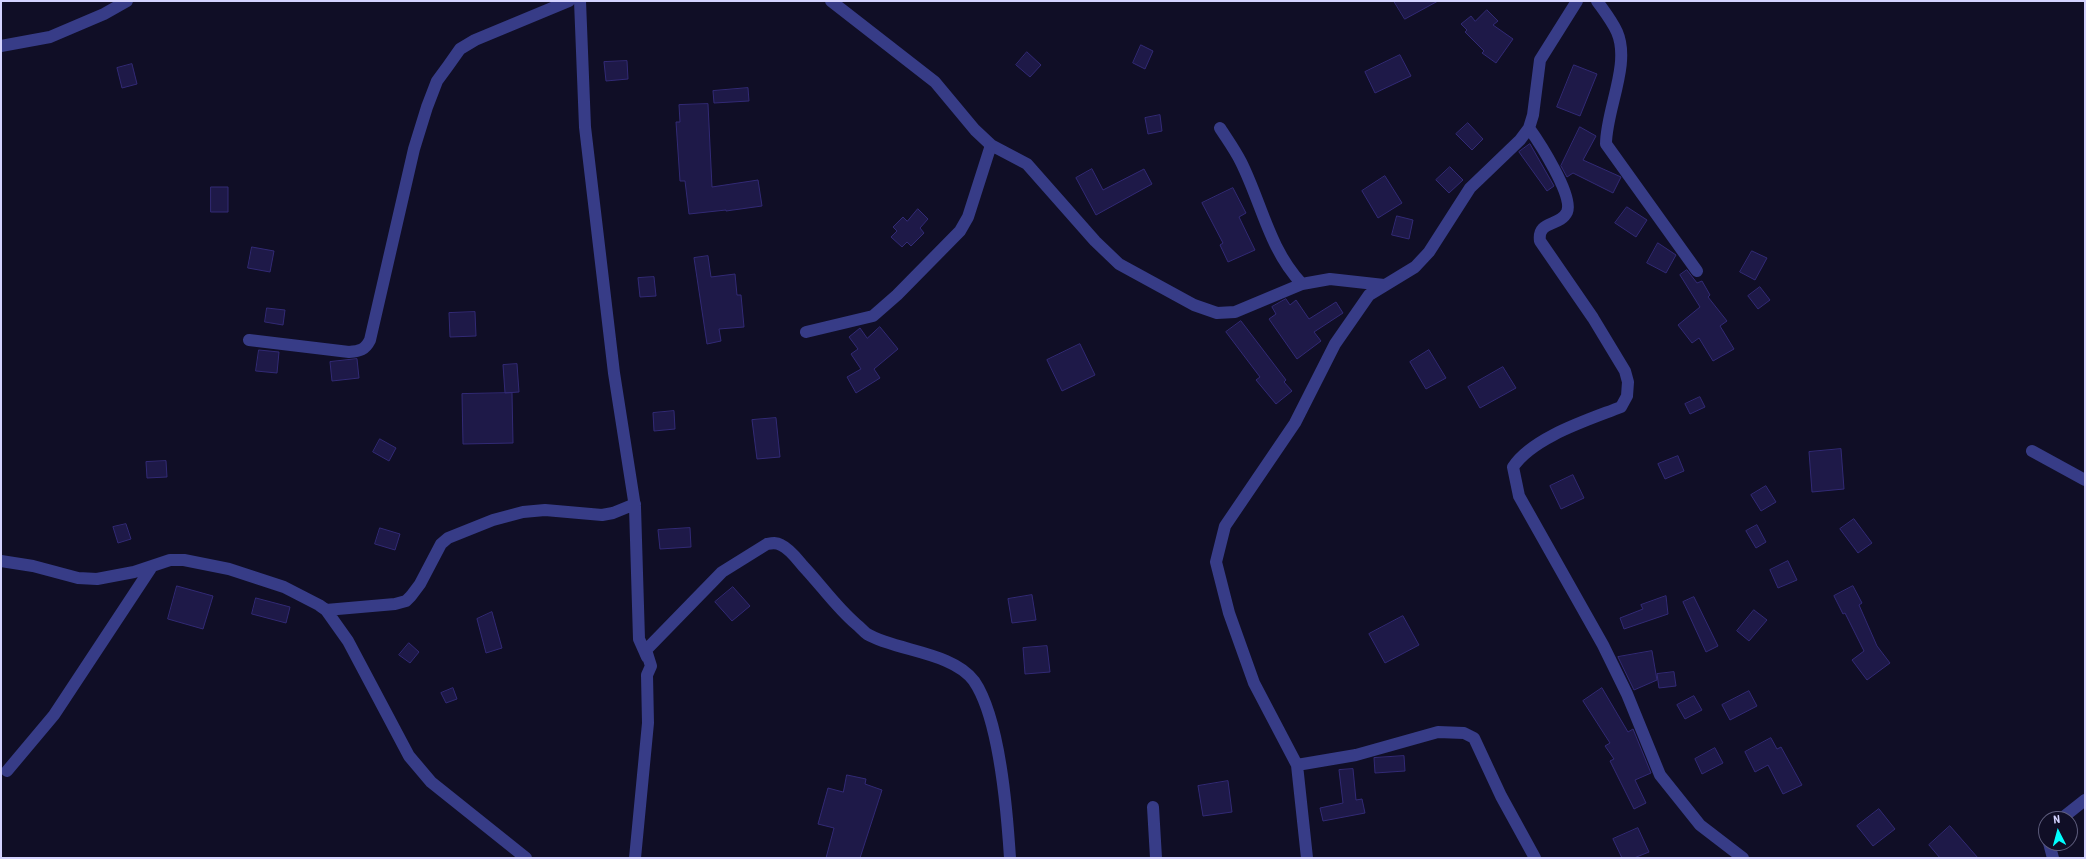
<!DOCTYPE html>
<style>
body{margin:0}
#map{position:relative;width:2086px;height:859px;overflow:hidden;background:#100e26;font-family:"Roboto Condensed",sans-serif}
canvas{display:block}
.frame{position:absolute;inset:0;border:2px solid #d4d3ff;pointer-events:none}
.north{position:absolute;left:2038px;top:811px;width:40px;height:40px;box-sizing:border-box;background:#100e26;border:1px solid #5e5d7d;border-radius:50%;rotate:354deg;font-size:11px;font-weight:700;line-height:16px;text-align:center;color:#d4d3ff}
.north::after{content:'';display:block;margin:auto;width:14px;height:18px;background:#00fefe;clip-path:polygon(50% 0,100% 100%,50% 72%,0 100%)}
</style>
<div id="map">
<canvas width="2086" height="859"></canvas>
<div class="frame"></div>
<div class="north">N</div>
</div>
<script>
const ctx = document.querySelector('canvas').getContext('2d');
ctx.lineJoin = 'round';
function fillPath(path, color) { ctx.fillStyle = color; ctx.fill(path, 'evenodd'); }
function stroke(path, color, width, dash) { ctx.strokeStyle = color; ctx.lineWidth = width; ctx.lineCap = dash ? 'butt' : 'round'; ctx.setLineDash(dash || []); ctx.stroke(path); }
const building = new Path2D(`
 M1394,1H1438L1405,19Z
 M1487,10L1498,21L1493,25L1513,39L1496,63L1482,53L1484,51L1465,32L1467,30L1461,24L1471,16L1475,21Z
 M1141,45L1153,51L1145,69L1133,63Z
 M1027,52L1041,65L1030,77L1016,65Z
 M1400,55L1411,76L1375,93L1365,72Z
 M627,61L628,79L606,81L604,62Z
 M132,64L137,84L122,88L117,68Z
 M1574,65L1597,74L1580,116L1557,107Z
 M748,88L749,101L714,103L713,91Z
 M708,104L712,187L758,180L762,206L726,211V210L689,214L685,181H680L676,122H680L679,105Z
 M1160,115L1162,131L1148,134L1145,118Z
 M1468,123L1483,139L1472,150L1456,134Z
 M1580,127L1596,136L1583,160L1621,177L1613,193L1573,173L1567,177L1561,166Z
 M1530,144L1554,186L1547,191L1519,152Z
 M1450,167L1463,180L1449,193L1436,180Z
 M1092,169L1103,190L1144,169L1152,184L1096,215L1076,178Z
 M1385,176L1402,203L1378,218L1362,191Z
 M211,187H228V212H211Z
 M1233,188L1246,213L1239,217L1255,250L1228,262L1220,245L1223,243L1202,203Z
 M1627,207L1647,220L1636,237L1615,223Z
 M918,209L928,219L920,228L924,233L911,246L907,242L902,247L891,237L897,231L893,227L903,217L907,221Z
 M1397,216L1413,220L1409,239L1392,235Z
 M1658,243L1676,255L1666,273L1647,263Z
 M252,247L274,251L270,272L248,268Z
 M1752,251L1767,258L1755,280L1740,272Z
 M708,256L711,277L735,274L737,295H741L744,327L719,329L721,341L707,344L694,258Z
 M1687,270L1697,283L1702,281L1710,295L1708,297L1727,321L1720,326L1734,349L1713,361L1699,338L1692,343L1678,325L1700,307L1680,275Z
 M654,277L656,296L640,297L638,278Z
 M1760,287L1770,300L1758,309L1748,296Z
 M1286,299L1290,305L1296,300L1309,319L1336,302L1343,313L1314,332L1321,341L1297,359L1269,319L1276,314L1272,307Z
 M267,308L285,310L283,325L265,322Z
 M475,312L476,336L450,337L449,313Z
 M1241,321L1286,380L1284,382L1292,391L1276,404L1256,380L1260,377L1226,332Z
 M880,327L898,349L874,369L880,378L856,393L847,377L861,369L851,354L858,349L849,337L860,328L867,338Z
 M1080,344L1095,375L1062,391L1047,360Z
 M259,350L279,352L277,373L256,371Z
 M1429,350L1446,378L1426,389L1410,362Z
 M357,359L359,378L332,381L330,362Z
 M517,364L519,392L505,393L503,365Z
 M1503,367L1516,388L1480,408L1468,387Z
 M512,393L513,443L463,444L462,394Z
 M1700,397L1705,407L1690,414L1685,404Z
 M674,411L675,429L654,431L653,413Z
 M776,418L780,457L757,459L752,420Z
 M380,439L396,448L389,461L373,452Z
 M1841,449L1844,489L1812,492L1809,452Z
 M1678,456L1684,471L1665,479L1658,464Z
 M166,461L167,477L147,478L146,462Z
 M1573,475L1584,498L1561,509L1550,486Z
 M1766,486L1776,502L1761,511L1751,495Z
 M1854,519L1872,543L1858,553L1840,529Z
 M126,524L131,539L118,543L113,527Z
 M1757,525L1766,542L1756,548L1746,531Z
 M380,528L400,534L395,550L375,544Z
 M690,528L691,547L660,549L658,530Z
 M1788,561L1797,580L1778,588L1770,570Z
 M177,586L213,596L203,629L168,619Z
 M1853,586L1862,603L1859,605L1877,646L1890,663L1867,680L1852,660L1864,651L1845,613L1843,614L1834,596Z
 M733,587L750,606L732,621L715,602Z
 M1032,595L1036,620L1012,623L1008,599Z
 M1666,596L1668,614L1624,629L1620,618L1643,609L1641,605Z
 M1694,597L1718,646L1706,652L1683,602Z
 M256,598L290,607L286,623L252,614Z
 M1754,610L1767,620L1749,641L1737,631Z
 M492,612L502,648L486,653L477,619Z
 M1403,616L1419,645L1385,663L1369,634Z
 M409,643L419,652L410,663L399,655Z
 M1047,646L1050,672L1025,674L1023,648Z
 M1652,651L1657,680L1634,690L1618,657Z
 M1674,672L1676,686L1659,688L1657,674Z
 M453,688L457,699L446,703L441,693Z
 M1602,688L1628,732L1633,729L1651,773L1635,780L1646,803L1634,809L1610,761L1614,759L1605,746L1610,743L1583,701Z
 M1749,691L1757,706L1730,720L1722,705Z
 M1694,696L1702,710L1685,719L1677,705Z
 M1771,738L1777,749L1781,747L1802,785L1783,794L1768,765L1755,772L1745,752Z
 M1715,748L1723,763L1702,774L1695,759Z
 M1404,756L1405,771L1375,773L1374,758Z
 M1353,769L1356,800L1362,799L1365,813L1323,821L1320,808L1343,803L1339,770Z
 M847,775L866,779L865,784L882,790L860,858H826L834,828L818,824L828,788L843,792Z
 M1228,781L1232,812L1203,816L1198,786Z
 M1879,809L1895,829L1873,846L1857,826Z
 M1950,826L1978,858H1940L1929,845Z
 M1638,828L1649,852L1634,858H1622L1613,839Z`);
fillPath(building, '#1e1948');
stroke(building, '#322a75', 1);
stroke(new Path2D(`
 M580,1L585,127L614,373L635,507L639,639L647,657
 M831,1L935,82L975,130L991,145L1027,164L1095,241L1119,264L1194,305L1217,313L1235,312L1302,284L1330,279L1384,285
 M1597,1C1604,11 1612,21 1617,32C1631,64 1606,110 1606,144L1697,271
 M1,46L50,37L104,14L127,1
 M1220,128C1227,139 1235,150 1241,162C1262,204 1269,249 1302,284
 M1529,128C1539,142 1574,196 1567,212C1560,227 1537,220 1540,241L1593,318L1625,371L1628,382L1627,396L1621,407C1588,420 1533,437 1513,467L1519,496L1603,645L1627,694L1660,775L1700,825L1743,858
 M806,332L873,316L897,295L960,231L968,217L991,145
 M249,340L349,352C360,351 365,350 370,340L414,149L427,107L437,81L448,66L460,49L475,40L569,1
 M2032,451L2085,480
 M1,561L33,566L78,578L97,579L134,572L170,560H184L229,569L284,587L319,605L326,610L348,641L409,756L431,782L526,858
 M326,610L395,604L406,601L411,596L420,584L441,544L448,538L493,520L523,512L545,510L602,515L613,513L635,504
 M1297,765L1356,755L1438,732L1464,733L1474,738L1501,796L1535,858
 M7,771L54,715L151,568
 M1153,807L1156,858
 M2061,819L2085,800
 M2049,843L2053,858
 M635,858L648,723L647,675L651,666L646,650L722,572L767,544C772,543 776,542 781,545C790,549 797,559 803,566C821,585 836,607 856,624C860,627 863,631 867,634C896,651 953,652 974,681C1000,719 1007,811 1010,858
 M1307,858L1297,765L1254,683L1229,613L1216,562L1225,526L1295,423L1335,344L1369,295L1415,267L1429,252L1470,188L1520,140L1529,128L1533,115L1540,60L1577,1`), '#373c87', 12);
</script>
